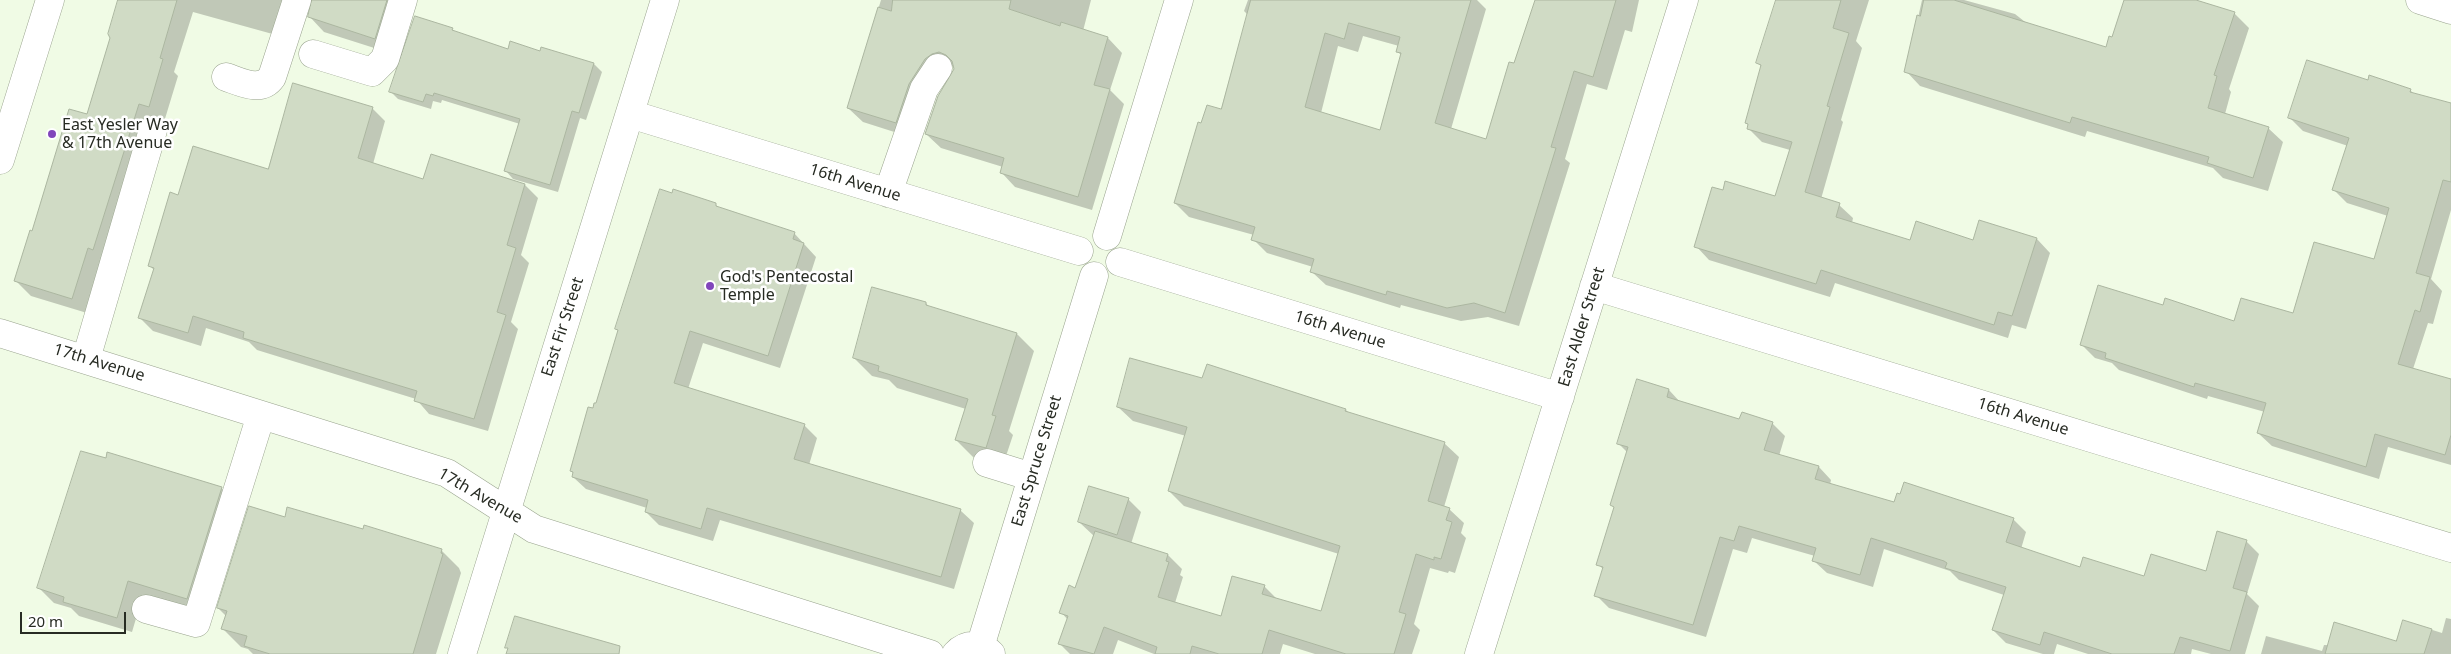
<!DOCTYPE html>
<style>
body{margin:0}
#map{position:relative;width:2451px;height:654px;overflow:hidden;background:#f0fbe5;font-family:"Noto Sans",sans-serif}
canvas{display:block}
.scale{position:absolute;left:20px;top:612px;width:106px;height:22px;box-sizing:border-box;border:2px solid #272b23;border-top:0;padding-left:6px;font-size:15px;line-height:18px;white-space:nowrap;color:#272b23;-webkit-text-stroke:4px #fff;paint-order:stroke}
</style>
<div id="map">
<canvas width="2451" height="654"></canvas>
<div class="scale">20 m</div>
</div>
<script>
const ctx = document.querySelector('canvas').getContext('2d');
ctx.lineJoin = 'round';
function fillPath(path, color) { ctx.fillStyle = color; ctx.fill(path, 'evenodd'); }
function stroke(path, color, width, dash) { ctx.strokeStyle = color; ctx.lineWidth = width; ctx.lineCap = dash ? 'butt' : 'round'; ctx.setLineDash(dash || []); ctx.stroke(path); }
function label(font, color, halo, rows, align = 'center') {
  ctx.font = font + ' "Noto Sans",sans-serif'; ctx.lineWidth = 5; ctx.setLineDash([]); ctx.textBaseline = 'middle'; ctx.strokeStyle = halo; ctx.fillStyle = color; for (const [text, x, y, turn = 0] of rows) {
    ctx.save(); ctx.translate(x, y); ctx.rotate((+turn || 0) * Math.PI / 180); ctx.textAlign = isNaN(turn) ? turn : align; if (halo) ctx.strokeText(text, 0, 0); ctx.fillText(text, 0, 0); ctx.restore();
  }
}
fillPath(new Path2D(`
 M127,0H308L287,38L193,12L174,72L178,76L164,122L154,118L87,313L31,296L16,281L33,232L88,116Z
 M313,0H406L390,53L324,32L309,16Z
 M881,0H1091L1083,31L1108,38L1122,53L1110,90L1124,104L1092,210L1015,187L1001,172L1003,167L941,148L926,134L955,70L954,66L946,68L910,137L863,122L848,108Z
 M1248,0H1477L1486,9L1451,129L1487,140L1536,0H1639L1632,32L1625,30L1607,90L1587,84L1565,159L1570,163L1519,326L1488,317L1461,321L1401,305L1400,308L1326,285L1312,272L1313,267L1267,253L1253,239L1254,235L1189,217L1175,203L1202,125L1221,111L1248,15L1244,11ZM1363,36L1399,46L1397,51L1402,56L1380,131L1321,113L1338,46L1358,52Z
 M1782,0H1869L1856,41L1862,48L1841,120L1843,122L1821,199L1839,205L1853,218L1852,223L1911,241H1974L1980,221L2037,239L2050,253L2026,329L2012,325L2008,338L1835,283L1830,297L1709,260L1696,246L1776,197L1790,150L1762,142L1748,128L1749,126L1746,122L1762,67L1758,63Z
 M1922,0H1964L2015,14L2029,25L2107,48L2113,39L2125,0H2191L2234,13L2249,28L2229,89L2231,92L2225,114L2268,128L2283,142L2268,191L2223,178L2213,168L2087,131L2085,137L1920,86L1906,71Z
 M452,29L457,33L508,50L540,52L542,48L594,64L602,72L586,120L580,118L558,192L513,179L506,171L520,124L442,100L441,103L433,101L431,109L398,99L390,91Z
 M2368,81L2410,90L2414,94L2451,105V210L2431,279L2442,291L2433,324L2428,323L2413,369L2451,381V465L2388,447L2379,479L2272,446L2258,433L2265,412L2208,396L2207,399L2119,370L2112,363L2095,358L2082,345L2164,306L2235,323L2294,315L2375,261L2388,216L2347,203L2334,190L2348,146L2303,131L2290,118Z
 M372,108L385,121L373,164L424,181L432,156L525,185L538,198L521,255L529,263L511,322L518,329L488,431L429,414L416,399L257,350L249,342L206,328L201,346L153,331L140,318L154,270L149,265L179,196L269,170Z
 M716,205L720,209L794,233L816,257L780,368L703,343L688,389L804,425L817,438L809,465L961,511L974,523L954,589L720,520L713,541L659,525L646,512L647,508L586,489L573,477L574,474L571,471L597,405L619,331L617,329Z
 M926,303L929,307L1017,334L1034,351L1009,431L1013,435L1003,465L974,458L956,440L966,409L897,388L889,380L872,376L854,358Z
 M1203,379L1346,410L1350,414L1444,443L1459,457L1444,507L1449,509L1464,523L1461,533L1466,538L1455,573L1449,571L1448,573L1430,568L1414,624L1420,630L1412,654H1315L1283,644L1280,654H1154L1118,640L1113,654H1070L1060,644L1068,620L1061,612L1076,589L1094,536L1079,522L1128,499L1141,512L1131,544L1168,555L1182,569L1180,575L1183,577L1175,603L1222,617L1264,586L1278,600L1322,612L1339,554L1184,506L1169,491L1186,436L1133,421L1118,407Z
 M1669,390L1681,403L1740,421L1772,423L1785,436L1779,456L1819,467L1831,480L1830,485L1894,504L2013,519L2026,532L2021,549L2081,569L2145,577L2207,573L2246,541L2259,554L2247,594L2259,606L2245,654H2211L2192,649L2191,654H2088L2057,644L2054,654H2043L2006,643L1993,630L2004,595L1959,580L1950,571L1884,549L1873,587L1827,573L1814,561L1815,556L1752,538L1747,553L1733,549L1706,637L1609,608L1596,595L1604,570L1598,564L1615,508L1612,505L1628,453L1619,444Z
 M221,488L236,503L202,613L143,595L132,632L79,616L71,608L54,603L39,588Z
 M286,518L364,531L441,550L459,568L461,573L436,654H253L248,649L241,647L223,629L226,616L218,608Z
 M2446,618L2451,619V654H2261L2266,636L2322,651L2324,645L2396,647L2404,621L2442,633Z`), '#0003');
const building = new Path2D(`
 M118,0H177L160,58L163,59L149,107L139,104L93,250L88,248L72,299L14,281L30,230L32,231L69,109L87,114L110,38L108,34Z
 M312,0H387L375,39L308,17Z
 M893,0H1011L1009,9L1060,26L1061,22L1108,37L1094,85L1110,89L1078,197L1000,173L1004,158L925,134L938,96L954,69L952,61L946,55L939,52L932,54L925,59L909,84L896,123L847,108L878,7L891,11Z
 M1251,0H1471L1435,123L1486,139L1509,62L1514,63L1535,0H1616L1593,77L1574,71L1551,147L1556,148L1505,313L1474,303L1447,308L1387,291L1386,295L1310,272L1314,259L1251,240L1255,227L1174,203L1198,122L1201,123L1207,105L1221,109ZM1349,23L1400,37L1396,52L1401,53L1380,130L1305,107L1325,33L1344,39Z
 M1776,0H1841L1833,28L1849,33L1827,106L1830,107L1805,192L1840,203L1836,217L1910,240L1916,221L1973,240L1979,220L2037,238L2012,316L1998,312L1994,325L1821,270L1816,284L1694,247L1712,187L1723,190L1725,181L1775,196L1792,142L1747,129L1748,124L1745,123L1761,65L1756,63Z
 M1924,0H1954L2106,47L2109,36L2112,37L2124,0H2196L2235,12L2214,75L2217,76L2208,108L2269,127L2253,178L2207,163L2209,157L2072,117L2070,123L1904,72L1917,15L1920,16Z
 M415,16L453,28L452,30L508,49L510,41L540,51L541,47L594,63L579,113L572,111L550,185L504,171L520,119L434,93L433,96L426,94L423,102L389,92Z
 M2307,60L2368,80L2369,75L2411,89L2410,92L2451,103V182L2443,180L2416,273L2430,277L2420,312L2415,310L2398,364L2451,379V435L2445,455L2375,434L2366,467L2257,433L2266,403L2195,383L2194,387L2105,358L2106,353L2080,345L2098,285L2163,305L2165,298L2234,321L2241,298L2293,313L2314,242L2374,259L2389,208L2332,190L2349,138L2288,118Z
 M293,83L373,107L358,158L423,179L431,154L525,184L507,245L516,248L497,312L506,315L474,419L414,401L417,391L243,338L244,332L193,316L188,333L138,318L154,268L148,266L170,192L178,195L193,146L268,169Z
 M660,189L672,193L673,189L716,203V206L795,232L793,239L804,243L768,356L690,331L674,383L805,424L794,459L961,509L941,577L707,508L701,529L645,512L648,500L572,477L573,472L570,471L588,407L593,408L594,403H596L618,330L615,329Z
 M872,287L926,302V305L1017,333L992,415L996,416L986,448L955,440L968,399L878,371L879,366L853,358Z
 M1130,358L1202,378L1207,364L1346,409L1345,411L1445,442L1428,501L1450,508L1446,520L1452,522L1441,559L1434,557V560L1416,554L1399,612L1406,614L1394,654H1346L1269,630L1262,654H1219L1192,646L1190,654H1155L1157,647L1104,627L1094,654L1058,644L1068,616L1059,613L1069,585L1075,588L1095,531L1168,554L1166,561L1169,562L1158,597L1221,616L1232,576L1265,585L1262,594L1321,611L1340,546L1168,491L1187,427L1117,407Z
 M1637,379L1669,389L1667,397L1739,419L1742,412L1773,422L1764,450L1819,466L1815,479L1894,502L1897,493L1900,494L1904,482L2014,518L2006,542L2080,567L2083,557L2144,576L2151,554L2206,571L2217,531L2247,540L2233,588L2247,592L2230,651L2180,637L2174,654H2112L2044,632L2040,645L1992,630L2006,587L1945,568L1947,563L1944,561L1871,538L1860,575L1812,561L1816,548L1739,526L1734,541L1720,537L1693,625L1594,596L1603,567L1596,565L1614,507L1610,505L1628,447L1617,444Z
 M81,451L106,458L107,452L222,487L187,599L128,581L117,618L63,602L64,597L37,588Z
 M1089,486L1129,498L1117,535L1078,522Z
 M249,506L285,517L287,507L363,529L364,525L442,549L441,553L443,554L413,654H270L244,646L247,636L221,629L227,611L217,608Z
 M515,616L620,646L619,654H506L508,648H505Z
 M2403,620L2432,629L2424,654H2325L2334,622L2396,641Z`);
fillPath(building, '#d0dbc5');
stroke(building, '#abb6a0', 1);
const minor = new Path2D(`
 M2420,0L2451,10
 M313,54L372,72L385,59L403,0
 M226,77C241,82 261,93 272,77L297,0
 M630,114L1079,251
 M0,160L50,0
 M888,193L924,89L938,68
 M1107,236L1179,0
 M1120,262L1560,397
 M1594,286L2451,548
 M0,333L447,473L534,529L930,654
 M86,359L153,130
 M987,463L1032,477
 M146,609L196,623L261,415
 M980,647L1094,276
 M462,654L665,0
 M956,654C966,643 981,643 991,654
 M1479,654L1684,0`);
stroke(minor, '#99a38e', 29);
stroke(minor, '#fff', 28);
for (const [x, y, r, color] of [
 [52,134,5,"#8145bb"],
 [710,286,5,"#8145bb"]
]) { const dot = new Path2D(); dot.arc(x, y, r, 0, 2 * Math.PI); ctx.fillStyle = color; ctx.fill(dot); stroke(dot, '#fff', 2); }
label('16px', '#272b23', '#fff', [
 ["East Yesler Way",62,125],
 ["& 17th Avenue",62,143],
 ["God's Pentecostal",720,277],
 ["Temple",720,295]
], 'left');
label('16px', '#272b23', '#fff', [
 ["16th Avenue",855,183,17],
 ["East Fir Street",563,327,-72],
 ["East Alder Street",1582,327,-73],
 ["16th Avenue",1340,330,17],
 ["17th Avenue",99,363,17],
 ["16th Avenue",2023,417,17],
 ["East Spruce Street",1037,461,-73],
 ["17th Avenue",480,496,30]
]);
</script>
